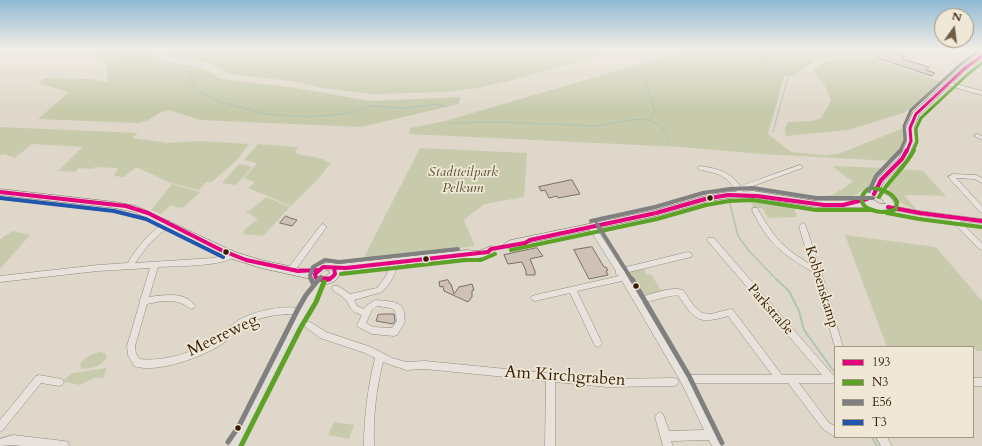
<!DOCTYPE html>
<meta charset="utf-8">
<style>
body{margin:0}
#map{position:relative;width:982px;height:446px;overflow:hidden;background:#dfd8ca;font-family:Cardo,serif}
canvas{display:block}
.legend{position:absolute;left:834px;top:346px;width:140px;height:92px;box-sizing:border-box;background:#f0e8d7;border:1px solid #a69681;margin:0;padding:5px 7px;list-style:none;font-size:12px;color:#361c00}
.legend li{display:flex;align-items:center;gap:8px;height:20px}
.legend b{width:20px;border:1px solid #a69681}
.north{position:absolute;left:934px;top:8px;width:40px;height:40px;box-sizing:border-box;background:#f0e8d7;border:1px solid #a69681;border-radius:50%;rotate:14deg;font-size:11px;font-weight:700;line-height:16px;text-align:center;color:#361c00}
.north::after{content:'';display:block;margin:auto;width:14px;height:18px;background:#715e47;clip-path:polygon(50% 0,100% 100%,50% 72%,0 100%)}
</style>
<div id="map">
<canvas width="982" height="446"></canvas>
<ul class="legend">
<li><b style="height:5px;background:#e5007d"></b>193</li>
<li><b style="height:5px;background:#5ca226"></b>N3</li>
<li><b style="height:5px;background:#808080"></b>E56</li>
<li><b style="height:5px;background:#2056ae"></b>T3</li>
</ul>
<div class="north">N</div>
</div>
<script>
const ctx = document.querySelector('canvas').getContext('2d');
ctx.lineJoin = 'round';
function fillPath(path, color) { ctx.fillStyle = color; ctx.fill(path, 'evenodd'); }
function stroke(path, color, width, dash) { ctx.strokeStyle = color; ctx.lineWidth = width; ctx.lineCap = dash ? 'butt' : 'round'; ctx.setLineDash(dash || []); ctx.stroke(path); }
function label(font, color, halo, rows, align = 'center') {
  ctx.font = font + ' Cardo,serif'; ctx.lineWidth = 3.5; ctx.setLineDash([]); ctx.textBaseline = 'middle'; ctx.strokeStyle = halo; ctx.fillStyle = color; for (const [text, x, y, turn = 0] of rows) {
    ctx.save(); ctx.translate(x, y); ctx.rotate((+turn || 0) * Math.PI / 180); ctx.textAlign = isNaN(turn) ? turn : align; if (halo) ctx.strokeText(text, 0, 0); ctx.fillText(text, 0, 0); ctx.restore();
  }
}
fillPath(new Path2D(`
 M95,49H149C160,66 180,62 198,67C206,70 213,73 220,79L296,88L370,101L460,97L459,104L361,127L200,120L169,110C158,111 151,122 137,123L38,119L69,92L38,83L44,78L91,79L108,82L106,63Z
 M161,49H601L604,50L594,57L513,80L477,88L446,92L372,94L324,88L291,81L230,74L210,64L168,54L162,52Z
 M692,49H885L872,58L943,82L926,99L903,113L848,130L786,136L785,128L788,122L812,121L821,118L831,101L826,88L813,70L826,60L872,58L866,56L820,58L793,76H784L768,134L791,152L825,155L838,154L901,129L906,131L905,146L891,161L761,154L680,147L409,134L410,128L445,121Z
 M0,127L138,133L132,138L168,143L198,141L249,144L237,160L212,182H206L199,190L171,183L136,167L124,177L114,176L118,168L95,167L93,169L79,168L75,172L58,171L83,147L32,144L15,158L4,154L0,156Z
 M258,144L298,147L295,152L297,154L324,159V161L331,163L318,179L291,206L248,188L255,182L244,178L257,163L244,160Z
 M420,148L527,153L524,197L484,204L464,220L475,246L362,261Z
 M239,164L252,167L236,185L222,183Z
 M832,166L886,168L868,188L845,200H818L747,191V189L814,197L832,195L853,182Z
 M901,169L923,171L946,196L904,195L916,209C903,205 890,199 888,185Z
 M172,184L200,192L183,208L180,207L178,208L171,205L161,214L151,210Z
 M266,197L290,207L263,236L243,234L244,230L258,219L245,211L251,210Z
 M750,199L794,206L797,217L768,218L762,208H753Z
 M13,231L30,235L0,269V239Z
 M845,235L936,247L982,301V351H977L974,347H887Z
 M644,269L647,275L651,274L662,292L643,298L627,272Z
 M100,352L105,353L107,358C100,368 92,368 81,369L80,364C85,357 91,354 100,352Z
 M107,368L103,378H94L80,385L62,381L73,373Z
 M334,422L354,425L349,439L328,435Z`), '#c7cbac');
stroke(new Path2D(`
 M116,49L114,54C129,66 170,61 190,73L193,86L197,90L220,102L267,114L309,117L351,113L372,106L402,108L437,104L446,107
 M630,49L631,57
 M744,49L781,68L788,77L773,132
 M640,66L655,112L650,120
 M450,123L498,122L598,126L629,120L645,119L660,125L666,134L669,145`), '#adc4b7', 1);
stroke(new Path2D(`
 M729,200L738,236L749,251L777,280`), '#adc4b7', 1.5);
stroke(new Path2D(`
 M776,279L789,291L799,311L804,330L835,373
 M872,437L877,446`), '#adc4b7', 2);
const building = new Path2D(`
 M891,49L905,54L903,55L905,56L902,59L929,67L926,70L935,73L932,76L875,57L882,51L887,53Z
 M572,180L580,194L558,198L557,196L549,198L545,190L541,191L539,187Z
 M286,216L290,218L297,220L292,226L280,223Z
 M592,247L604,267H606L608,270L606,271L608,275L589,279L574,250Z
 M537,248L543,256L530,259L535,271V275H526V271L522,262L508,264L504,255Z
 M448,280L450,284H451L454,294L459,287L472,284L474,290L472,291V297L468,302L444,291L443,286L440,287L439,282Z
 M382,314H394L395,321L393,324L376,321L378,315Z`);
fillPath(building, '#cfc1b5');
stroke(building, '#787065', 1);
const minor = new Path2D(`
 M948,82L982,91V95L946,85V83Z
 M977,134L982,136V140L974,136Z
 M800,165L803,167L802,168L742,190L743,192L740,194H738C727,174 718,174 698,169L697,168L700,166C716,168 731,172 740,186Z
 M953,174L976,175L982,178V183L975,179L956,178L982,206V212H980L949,178L948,177Z
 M886,205H888L920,211L982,219V223L960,221L982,243V250L979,249L950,219L920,215L888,209H886L885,207Z
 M753,208H757C774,237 781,247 810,264L799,226L803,223L805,224L821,271L843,347H835L813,272C780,253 769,244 752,210Z
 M166,221H170L172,223L149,244L135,263L213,258C219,257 229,252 235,253L236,255C226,267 174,266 158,267L149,297C164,295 186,291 195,306L194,308L191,309L183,304L174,301H162L147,304L135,346L136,354L140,359C164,362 195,352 216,339C223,333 230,326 237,321C253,311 288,303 306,310L307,312L306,314L303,315C285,313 265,315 249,323C238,328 231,337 222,344C203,357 156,374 134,366L128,355L127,346L140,302L139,301L141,298L150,268L98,271L0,282V276L98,265L128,263C137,246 150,233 166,221Z
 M323,224L327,227L325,229L294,272H288L287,270L288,268L321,225Z
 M592,224L594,225L622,268L688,252L691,253L692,255L691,257L625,273L640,297C653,294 670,286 683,290L694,306L702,313L711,314L730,309L733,310L782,375H822L707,240L708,238H714L833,375L835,376V382L833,383H799L829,423L835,426V437L823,429L788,383H691L715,431L716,432L722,446H712L709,440L671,441L673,446H663L655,417L657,414L660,412L663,414L669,431L704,430L681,382L622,281L577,291L602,343L601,346L598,347L595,346L570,293L535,301L532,300L531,298L532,296L535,295L619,276L616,274V271L588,227ZM678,295C695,320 697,325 728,316L772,375H686L643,303L666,297Z
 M395,259L398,260L399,262C395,273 391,284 382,292L354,300L357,306L364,309L366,306L375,300C383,301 399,300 403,309C405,312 404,318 405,322L397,335L394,336L372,334L358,327L357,325L362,315C350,311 352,310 346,300C343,297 337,293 333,290L332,288L333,286C339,284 345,291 350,294L377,288L386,276L392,260ZM377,306L391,308L395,311L397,321L392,328L373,327L366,323L372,310Z
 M298,318L312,323L326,332L371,347L392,358L406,362L425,361L607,379L674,378L677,379L679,382L677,385L674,386L607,387L555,382V446H545L546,381L425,369L406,370L383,362C376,390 373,417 374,446H364C364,416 368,387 375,358L365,353L320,338L306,327L295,323L294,321L295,319Z
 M39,375L62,379L64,382L62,385L59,386L41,383L3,430L0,432V420L36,376Z
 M973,378H982V386H973Z
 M13,435L64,441L68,442L69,446H22L13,445L0,446V439Z
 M876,437H887L892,446H881Z`);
const major = new Path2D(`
 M982,54V59L966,70L919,115L914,128L915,141L910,152L905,161L884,181L879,192C887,194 892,197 895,205L891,209L881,211L870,207H816L753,197L728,198L705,202L656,216L513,246L508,248L505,247L503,245L505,243L511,240L656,210L705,196L728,192L753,191L816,201H864L863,199L867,192L871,191L878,178L899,158L902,152L907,141L906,128L913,112L962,68ZM873,197L880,198L886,204H880L872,199Z
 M0,189L115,202L136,206L235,252L261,260L312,271C320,262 327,262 339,264L466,250L479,251L491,246L494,247L496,249C490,258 476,259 466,258L340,272C339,281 330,285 321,284L316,299L300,327L241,446H228L292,321L306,298L313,281L311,279L261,268L229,258L134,212L115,208L0,195ZM326,270H329L330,273L325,277L321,276L320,275Z`);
stroke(minor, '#918a7e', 1);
stroke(major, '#787065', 1);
fillPath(minor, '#e7e3dc');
fillPath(major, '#e2ded6');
stroke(new Path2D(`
 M907,151L911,141L910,128L916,114L964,69L982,56`), '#e5007d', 3);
stroke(new Path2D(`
 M0,192L126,206L148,213L221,250L246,260L298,271L318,270
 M874,194L881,180L902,159L907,150
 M888,207L920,213L982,221
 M334,268L335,274C330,281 324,281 316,278L315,274L323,267L346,268L488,252L491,249L525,243L530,240L656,213L705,199L728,195L757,196L824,205H843L867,199`), '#e5007d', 4);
stroke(new Path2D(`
 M319,279H329`), '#e5007d', 5);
stroke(new Path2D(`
 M913,151L917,142L916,129L921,118L968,74L982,63`), '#5ca226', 3);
stroke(new Path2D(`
 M868,189C848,205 879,218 896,209L897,202C892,192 883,189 872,188
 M879,197C889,179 905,168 914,150
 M887,213L919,219L981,227
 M511,250L657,219L706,205L729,201L753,200L816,210H873
 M341,274L466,260H481L495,254`), '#5ca226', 4);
stroke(new Path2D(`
 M241,446L301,327L316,302L324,282`), '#5ca226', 5);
stroke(new Path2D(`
 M900,151L905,140L904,126L911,110L960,65L978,51`), '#808080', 3);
stroke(new Path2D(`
 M869,191L876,176L901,150
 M591,221L655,207L703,193L730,189L753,188L816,198H873
 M597,224L632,280
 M312,280L310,276L313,267L325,260L339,262L458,249
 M318,280L321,277`), '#808080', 4);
stroke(new Path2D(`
 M311,279L313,283
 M632,279L689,376L722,443
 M228,442L239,426L298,309L306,295L319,279`), '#808080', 5);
stroke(new Path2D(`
 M0,198L114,211L146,219L223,257`), '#2056ae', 4);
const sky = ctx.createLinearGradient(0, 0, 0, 111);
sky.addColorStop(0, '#90bad4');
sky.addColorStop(0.44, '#f1ede7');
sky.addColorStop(1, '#f1ede700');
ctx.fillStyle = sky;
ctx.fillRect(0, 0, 982, 111);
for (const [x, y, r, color] of [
 [710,198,3.5,"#361c00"],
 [226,252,3.5,"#361c00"],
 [426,259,3.5,"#361c00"],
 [636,286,3.5,"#361c00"],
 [238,428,3.5,"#361c00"]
]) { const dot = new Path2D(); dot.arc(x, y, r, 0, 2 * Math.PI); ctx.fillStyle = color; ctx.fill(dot); stroke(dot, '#f0e8d7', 1.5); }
label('italic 14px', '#5c4e2c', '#f0e8d7', [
 ["Stadtteilpark",463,173],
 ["Pelkum",463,189]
]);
label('14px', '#361c00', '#f0e8d7', [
 ["Kobbenskamp",821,287,73],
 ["Parkstraße",770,310,49]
]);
label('17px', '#361c00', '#f0e8d7', [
 ["Meereweg",223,336,-26],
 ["Am Kirchgraben",565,377,4]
]);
</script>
